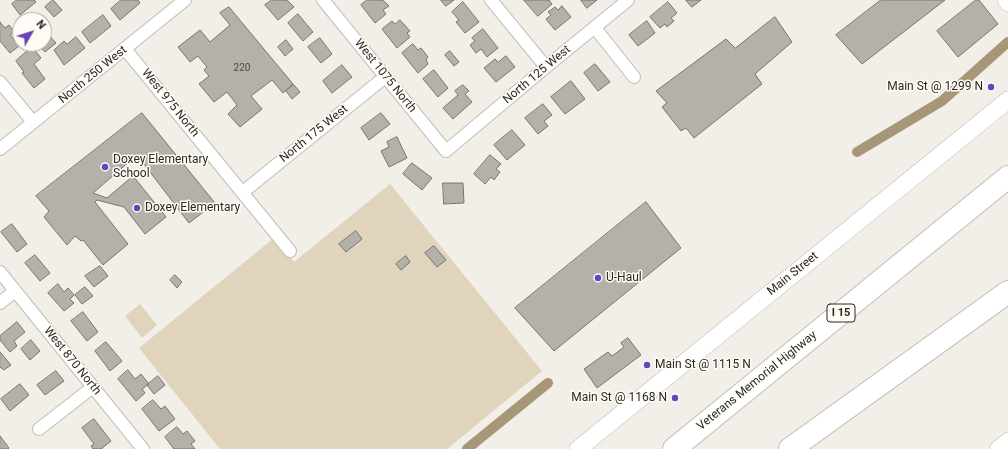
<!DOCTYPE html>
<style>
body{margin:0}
#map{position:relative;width:1008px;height:449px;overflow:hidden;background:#f2eee8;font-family:Roboto,sans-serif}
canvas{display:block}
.north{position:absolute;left:12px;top:12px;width:40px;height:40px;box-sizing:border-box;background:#fffcf5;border:1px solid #a9a7a2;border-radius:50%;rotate:51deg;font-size:11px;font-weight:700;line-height:16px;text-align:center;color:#292825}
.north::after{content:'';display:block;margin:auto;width:14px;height:18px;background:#6a43bc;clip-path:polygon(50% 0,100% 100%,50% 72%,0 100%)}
</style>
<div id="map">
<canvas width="1008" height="449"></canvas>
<div class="north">N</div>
</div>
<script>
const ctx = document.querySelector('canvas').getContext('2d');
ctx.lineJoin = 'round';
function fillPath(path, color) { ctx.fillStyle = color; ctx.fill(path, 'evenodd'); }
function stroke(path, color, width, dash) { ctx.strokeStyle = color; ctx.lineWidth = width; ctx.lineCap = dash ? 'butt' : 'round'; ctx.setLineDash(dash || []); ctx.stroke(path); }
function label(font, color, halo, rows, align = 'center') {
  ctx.font = font + ' Roboto,sans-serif'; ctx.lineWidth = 3; ctx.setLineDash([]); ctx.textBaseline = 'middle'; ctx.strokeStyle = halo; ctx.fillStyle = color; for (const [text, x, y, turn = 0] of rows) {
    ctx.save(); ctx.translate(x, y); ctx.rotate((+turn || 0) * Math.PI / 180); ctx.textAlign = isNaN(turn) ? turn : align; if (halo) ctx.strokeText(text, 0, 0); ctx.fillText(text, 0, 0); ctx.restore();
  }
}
fillPath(new Path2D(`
 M390,184L542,371L447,449H220L139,348L274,238L294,262Z
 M140,304L157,325L142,338L125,316Z`), '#e1d4bc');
stroke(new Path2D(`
 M857,152L942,101L1008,42
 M467,449L548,383`), '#a79778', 10);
const building = new Path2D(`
 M17,0H34L36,2L20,15L12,4Z
 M53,0L62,10L54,17L45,7Z
 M121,0H138L140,3L120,20L111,9Z
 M272,0H287L294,7L278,20L265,5Z
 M367,0H383L389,6L383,10L386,14L375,23L361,5Z
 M441,0H454L446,6Z
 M524,0H549L552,4L538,16Z
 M581,0H597L587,8Z
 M686,0H701L692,7Z
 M881,0H945L862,64L836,35Z
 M976,0H979L998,24L958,57L937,31Z
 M463,2L479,22L465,33L456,22L459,20L452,12Z
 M668,2L677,13L671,18L674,21L667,27L665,24L660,28L650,17Z
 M562,6L571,17L555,30L546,19L551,15L548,12L555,7L558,10Z
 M229,7L293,84L283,93L272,80L251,96L262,109L240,127L228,114L237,105L227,92L214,102L199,84L209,76L204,70L207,67L198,56L190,62L178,47L200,30L210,42L230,25L220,13Z
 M298,14L313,32L303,41L288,23Z
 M103,15L111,26L90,43L82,32Z
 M775,17L792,42L755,74L762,84L694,138L686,128L681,131L662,107L667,103L656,91L726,39L735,48Z
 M400,20L410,31L407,33L410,37L397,48L382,29L392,21L395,24Z
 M647,21L655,33L638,46L629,35Z
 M0,22L5,28L9,25L14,32L10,35L19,46L10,53L0,41Z
 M483,29L498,48L487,57L481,49L476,53L470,45L475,41L472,38Z
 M46,32L56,43L45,52L38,44H44V34Z
 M76,37L85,48L64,65L54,50L64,41L67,44Z
 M320,38L332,54L321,63L308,47Z
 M286,40L293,49L285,56L278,47Z
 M413,44L418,50L421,48L428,57L426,60L428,64L418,73L402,53Z
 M32,47L41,58L34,64L45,79L34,88L22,73L24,72L16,61Z
 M450,51L459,62L454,66L445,55Z
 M506,56L515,67L496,82L484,68L495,59L498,62Z
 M595,64L610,82L598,91L584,73Z
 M342,65L352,77L332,93L323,81Z
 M434,70L448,88L438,97L423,79Z
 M571,81L585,99L565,114L551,97Z
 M294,85L300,92L292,99L286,91Z
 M463,85L469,91L465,94L472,102L453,119L443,108L458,95L455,91Z
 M543,104L552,115L544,121L548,126L538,134L525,118Z
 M142,113L215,203L189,223L137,155L93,193L107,198L133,176L166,217L145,234L124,207L97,200L95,202L128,244L103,265L83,240L81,241L75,236L67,245L44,217L49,211L36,196Z
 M381,113L390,124L369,140L361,128Z
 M512,130L525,145L507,160L494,145Z
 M397,137L407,158L389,167L381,151L389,147L387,142Z
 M490,155L501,164L496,169L500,172L494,180L491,177L485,184L474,174Z
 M412,163L432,178L422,190L403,174Z
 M443,183H463L464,203L444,204Z
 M646,202L681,248L554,351L515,308Z
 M12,224L27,244L17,252L1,232Z
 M356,231L362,239L346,252L339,244Z
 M434,246L446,260L437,267L425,253Z
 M35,255L50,273L40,281L25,263Z
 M406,256L410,262L401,270L396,264Z
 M100,266L108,276L94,287L85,276Z
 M175,275L182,282L177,288L170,280Z
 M58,284L64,292L68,288L74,295L70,299L74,303L64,311L48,293Z
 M85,287L93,296L82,304L75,295Z
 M83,312L98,332L87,341L71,321Z
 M17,322L25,332L14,341L17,346L10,352L0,340V336Z
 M628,338L641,355L597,388L584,369L608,352L612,356L624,347L621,343Z
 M31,340L40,351L30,360L21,349Z
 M106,342L122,361L110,371L95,351Z
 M0,352L11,365L4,370L0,367Z
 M128,370L135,379L141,374L149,384L142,389L145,393L136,401L118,379Z
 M56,371L64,381L45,395L37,385Z
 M158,376L165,385L154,394L147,385Z
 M20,384L29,395L10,411L1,399Z
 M153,400L161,409L165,406L175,419L159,431L142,409Z
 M94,419L111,441L101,449H93L91,446L94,444L82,428Z
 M177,427L183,434L187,431L195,441L191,444L195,449H174L165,437Z
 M0,436L9,448L8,449H0Z`);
fillPath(building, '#b4b1ab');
stroke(building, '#78756f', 1);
const minor = new Path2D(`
 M323,0L446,151L546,67L628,0
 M491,0L546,67
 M595,28L634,77
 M125,49L290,251
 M0,82L33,122
 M0,149L185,0
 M243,192L385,77
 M0,272L143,449
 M0,303L15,291
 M39,429L93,387`);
const tertiary = new Path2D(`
 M1005,0L1008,4
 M997,449L1008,440`);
const secondary = new Path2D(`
 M578,449L1008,100`);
const motorway = new Path2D(`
 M674,449L1008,177
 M790,449L1008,292`);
stroke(minor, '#c1bdb7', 14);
stroke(tertiary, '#c1bdb7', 16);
stroke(secondary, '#c1bdb7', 18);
stroke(motorway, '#c1bdb7', 24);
stroke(minor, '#fff', 12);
stroke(tertiary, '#fff', 15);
stroke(secondary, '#fff', 17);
stroke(motorway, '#fff', 22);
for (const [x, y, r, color] of [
 [991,87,4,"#6a43bc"],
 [105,167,4,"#6a43bc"],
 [137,208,4,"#6a43bc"],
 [598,278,4,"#6a43bc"],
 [647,365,4,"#6a43bc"],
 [675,398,4,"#6a43bc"]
]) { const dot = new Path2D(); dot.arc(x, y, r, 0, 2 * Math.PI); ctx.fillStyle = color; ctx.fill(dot); stroke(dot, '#fffcf5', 1.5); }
label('10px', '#4c4a46', null, [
 ["220",242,68]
]);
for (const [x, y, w] of [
 [841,313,28]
]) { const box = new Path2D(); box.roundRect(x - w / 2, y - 9, w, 18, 3); ctx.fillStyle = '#fffcf5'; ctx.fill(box); stroke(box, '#292825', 1); }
label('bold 11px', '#292825', null, [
 ["I 15",841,313]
]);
label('12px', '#292825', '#fffcf5', [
 ["North 250 West",93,75,-39],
 ["North 125 West",537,75,-40],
 ["West 1075 North",385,76,51],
 ["West 975 North",170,103,51],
 ["North 175 West",314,134,-39],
 ["Main Street",793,274,-39],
 ["West 870 North",72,361,51],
 ["Veterans Memorial Highway",757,381,-39]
]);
label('12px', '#292825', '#fffcf5', [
 ["Main St @ 1299 N",983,87,"right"],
 ["Doxey Elementary",113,160],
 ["School",113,174],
 ["Doxey Elementary",145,208],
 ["U-Haul",606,278],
 ["Main St @ 1115 N",655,365],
 ["Main St @ 1168 N",667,398,"right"]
], 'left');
</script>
